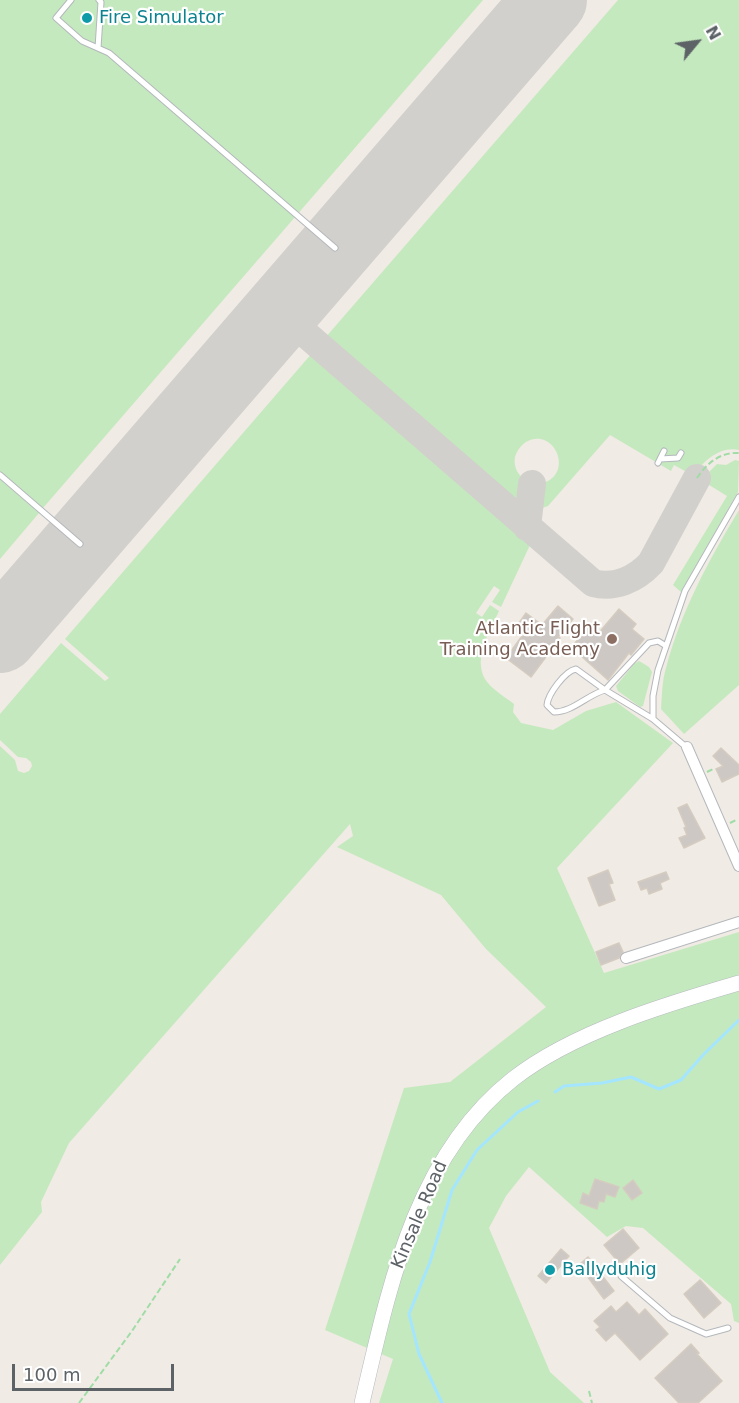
<!DOCTYPE html>
<style>
body{margin:0}
#map{position:relative;width:739px;height:1403px;overflow:hidden;background:#f0ebe4;font-family:"DejaVu Sans",sans-serif}
canvas{display:block}
.north{position:absolute;left:667px;top:12px;width:60px;height:60px;-webkit-text-stroke:4px #fff;paint-order:stroke;rotate:61deg;font-size:16px;font-weight:700;line-height:24px;text-align:center;color:#5c6266}
.north::after{content:'';display:block;margin:auto;width:21px;height:27px;background:#5c6266;clip-path:polygon(50% 0,100% 100%,50% 72%,0 100%)}
.scale{position:absolute;left:12px;top:1364px;width:162px;height:27px;box-sizing:border-box;border:3px solid #5c6266;border-top:0;padding-left:8px;font-size:18px;line-height:21px;white-space:nowrap;color:#5c6266;-webkit-text-stroke:4px #fff;paint-order:stroke}
</style>
<div id="map">
<canvas width="739" height="1403"></canvas>
<div class="north">N</div>
<div class="scale">100 m</div>
</div>
<script>
const ctx = document.querySelector('canvas').getContext('2d');
ctx.lineJoin = 'round';
function fillPath(path, color) { ctx.fillStyle = color; ctx.fill(path, 'evenodd'); }
function stroke(path, color, width, dash) { ctx.strokeStyle = color; ctx.lineWidth = width; ctx.lineCap = dash ? 'butt' : 'round'; ctx.setLineDash(dash || []); ctx.stroke(path); }
function label(font, color, halo, rows, align = 'center') {
  ctx.font = font + ' "DejaVu Sans",sans-serif'; ctx.lineWidth = 4.5; ctx.setLineDash([]); ctx.textBaseline = 'middle'; ctx.strokeStyle = halo; ctx.fillStyle = color; for (const [text, x, y, turn = 0] of rows) {
    ctx.save(); ctx.translate(x, y); ctx.rotate((+turn || 0) * Math.PI / 180); ctx.textAlign = isNaN(turn) ? turn : align; if (halo) ctx.strokeText(text, 0, 0); ctx.fillText(text, 0, 0); ctx.restore();
  }
}
fillPath(new Path2D(`
 M0,0H483L43,508L0,471Z
 M618,0H739V450C720,446 703,461 694,476L674,465L671,471L610,435L548,506L534,511L538,484C577,478 555,425 526,442C520,446 517,451 515,457C513,468 519,476 527,482L524,509L518,508L325,338Z
 M313,352L531,543L501,607L492,602L500,590L494,586L476,613L482,617L490,605L499,611C490,630 473,658 485,679C490,688 505,697 514,704L513,712L521,723L553,730L586,711L616,702L673,743L557,868L604,973L739,932V1323L734,1321L731,1304L643,1228L626,1226L607,1237L529,1167L506,1196L489,1228L550,1372L584,1403H379L393,1359L325,1330L404,1088L450,1082L546,1007L486,949L441,895L337,847L353,836L350,824L69,1143L41,1202L42,1212L0,1265V746L15,760L18,771L24,773L29,771L32,766L31,762L26,758L18,757L0,740V714L61,643L105,681L109,678L65,639Z
 M735,460L739,461L738,492L681,592L673,585L727,496L701,480L717,464L726,465Z
 M0,479L39,513L0,559Z
 M739,510V685L684,734L661,709C662,696 662,681 666,668C681,611 709,560 739,510Z
 M639,661L649,667L652,672L643,706L640,707L618,691L616,686L634,664Z`), '#c5e9be');
stroke(new Path2D(`
 M555,1092L564,1086L602,1083L631,1077L659,1089L681,1080L704,1054L739,1020
 M442,1403L419,1354L409,1314L430,1262L452,1190L477,1150L518,1112L538,1101`), '#a4e5ff', 3);
stroke(new Path2D(`
 M299,291C296,306 296,316 301,330
 M262,333C277,327 285,325 301,330L593,583C615,589 636,579 651,563L697,478
 M527,527L532,484`), '#d2d0cc', 28);
stroke(new Path2D(`
 M0,636L550,0`), '#d2d0cc', 74);
const building = new Path2D(`
 M558,606L573,619L558,637L560,638L531,677L506,658L522,636L514,630L526,613L542,625Z
 M619,609L636,624L632,629L644,639L631,655L629,653L608,680L580,655L582,652L573,645L589,627L597,635Z
 M721,748L739,765V774L722,782L716,769L723,766L713,756Z
 M687,804L705,838L684,848L679,838L687,835L684,828L686,827L678,808Z
 M608,870L613,883L609,884L615,900L599,906L588,878Z
 M666,872L669,879L660,883L662,889L649,894L647,888L641,890L638,882Z
 M619,943L623,952L619,958L601,965L596,952Z
 M595,1179L619,1187L615,1197L606,1194L604,1202L599,1201L597,1209L580,1203L583,1193L589,1196Z
 M633,1180L642,1193L632,1200L623,1188Z
 M623,1229L639,1248L620,1264L604,1245Z
 M561,1249L569,1256L546,1283L538,1276Z
 M588,1257L614,1291L604,1299L579,1265Z
 M700,1280L721,1303L704,1318L684,1294Z
 M627,1302L639,1315L645,1309L668,1334L640,1360L615,1333L606,1341L596,1330L600,1327L594,1321L611,1306L616,1312Z
 M691,1344L699,1353L697,1354L722,1381L698,1403H679L655,1378Z`);
fillPath(building, '#cdc8c3');
stroke(building, '#d5ccc1', 1.5);
const service = new Path2D(`
 M71,0L56,18L82,41L109,53L335,248
 M98,48L101,2L99,0
 M660,459L678,458L681,453
 M658,463L664,451
 M0,475L80,544
 M666,646L658,641L649,643L605,690C587,695 573,712 554,712L547,705C548,694 565,671 576,669L605,690L653,719L686,747
 M653,719V696L658,670L685,591L739,497
 M621,1276L670,1318L706,1334L728,1328`);
const minor = new Path2D(`
 M687,747L739,866
 M626,958L739,922`);
const secondary = new Path2D(`
 M362,1403C389,1288 415,1156 513,1079C573,1032 667,1004 739,983`);
stroke(service, '#b4b8bc', 7);
stroke(minor, '#b4b8bc', 12);
stroke(secondary, '#b5babf', 16);
stroke(new Path2D(`
 M697,478C707,463 720,452 739,453
 M707,772L713,769
 M730,823L736,820
 M589,1391L592,1403
 M79,1403L132,1331L180,1259`), '#a0dca6', 2, [6, 3]);
stroke(service, '#fff', 5);
stroke(minor, '#fff', 10);
stroke(secondary, '#fff', 15);
for (const [x, y, r, color] of [
 [87,18,6,"#0f9aa8"],
 [612,639,6,"#8d6e63"],
 [550,1270,6,"#0f9aa8"]
]) { const dot = new Path2D(); dot.arc(x, y, r, 0, 2 * Math.PI); ctx.fillStyle = color; ctx.fill(dot); stroke(dot, '#fff', 2); }
label('18px', '#0d838f', '#fff', [
 ["Fire Simulator",99,18],
 ["Ballyduhig",562,1270]
], 'left');
label('18px', '#785e54', '#fff', [
 ["Atlantic Flight",600,629],
 ["Training Academy",600,650]
], 'right');
label('18px', '#5c6266', '#fff', [
 ["Kinsale Road",420,1215,-67]
]);
</script>
